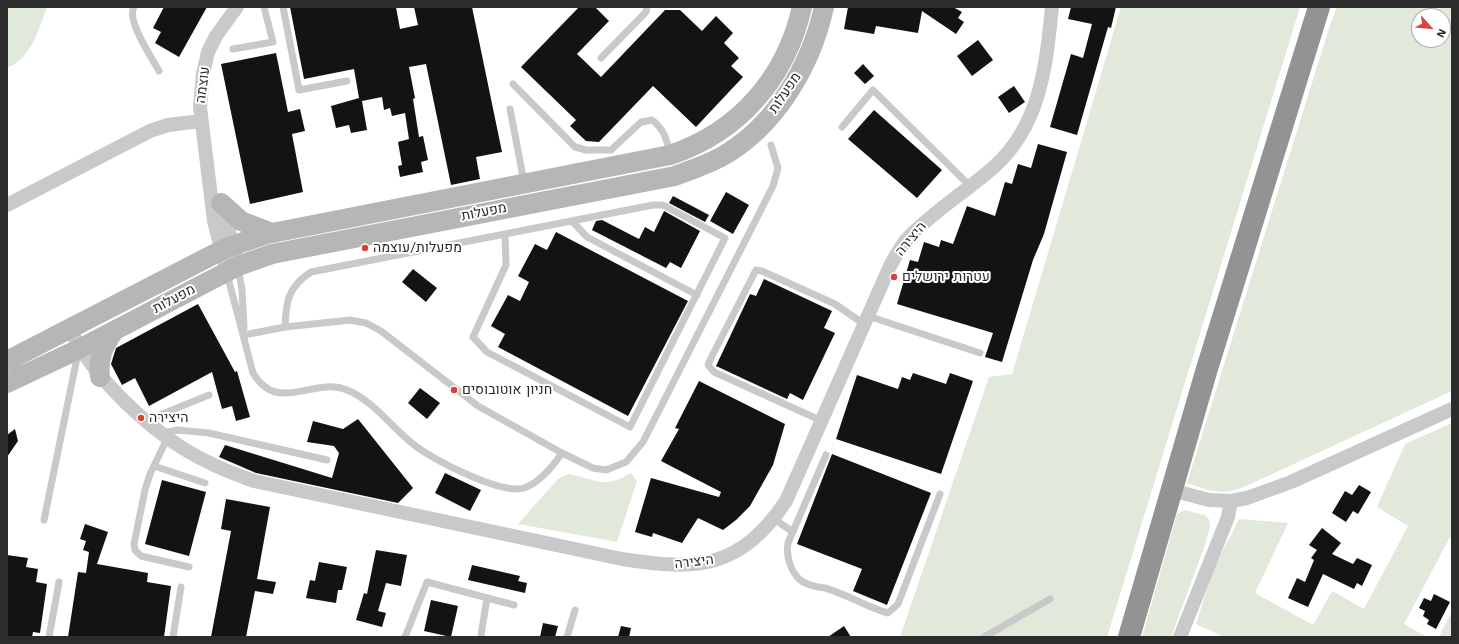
<!DOCTYPE html>
<meta charset="utf-8">
<style>
body{margin:0}
#map{position:relative;width:1459px;height:644px;overflow:hidden;background:#fff;font-family:"Work Sans",sans-serif}
canvas{display:block}
.frame{position:absolute;inset:0;border:8px solid #2c2c2c;pointer-events:none}
.north{position:absolute;left:1411px;top:8px;width:40px;height:40px;box-sizing:border-box;background:#fff;border:1px solid #ababab;border-radius:50%;rotate:117deg;font-size:11px;font-weight:700;line-height:16px;text-align:center;color:#2c2c2c}
.north::after{content:'';display:block;margin:auto;width:14px;height:18px;background:#d7443b;clip-path:polygon(50% 0,100% 100%,50% 72%,0 100%)}
</style>
<div id="map">
<canvas width="1459" height="644"></canvas>
<div class="frame"></div>
<div class="north">N</div>
</div>
<script>
const ctx = document.querySelector('canvas').getContext('2d');
ctx.lineJoin = 'round';
function fillPath(path, color) { ctx.fillStyle = color; ctx.fill(path, 'evenodd'); }
function stroke(path, color, width, dash) { ctx.strokeStyle = color; ctx.lineWidth = width; ctx.lineCap = dash ? 'butt' : 'round'; ctx.setLineDash(dash || []); ctx.stroke(path); }
function label(font, color, halo, rows, align = 'center') {
  ctx.font = font + ' "Work Sans",Heebo,sans-serif'; ctx.lineWidth = 4; ctx.setLineDash([]); ctx.textBaseline = 'middle'; ctx.strokeStyle = halo; ctx.fillStyle = color; for (const [text, x, y, turn = 0] of rows) {
    ctx.save(); ctx.translate(x, y); ctx.rotate((+turn || 0) * Math.PI / 180); ctx.textAlign = isNaN(turn) ? turn : align; if (halo) ctx.strokeText(text, 0, 0); ctx.fillText(text, 0, 0); ctx.restore();
  }
}
fillPath(new Path2D(`
 M7,7H47C39,29 31,59 7,68Z
 M1121,7H1300L1107,637H900L989,377L1012,374Z
 M1337,7H1452V391L1244,487C1219,496 1211,491 1187,483L1331,22ZM1419,16H1443V40H1419Z
 M1452,423V538L1450,537L1404,624L1427,637H1224L1196,624L1213,570L1239,519L1288,523L1255,593L1313,625L1332,591L1364,609L1408,526L1377,507L1405,444Z
 M631,473L637,481L617,542L518,524L558,479L569,474C596,479 603,490 631,473Z
 M1185,510L1204,515L1209,519L1210,527L1206,542L1171,637H1142L1177,514Z
 M1452,611V637H1439Z`), '#e1e9db');
fillPath(new Path2D(`
 M164,7H207L179,57L155,43L161,32L153,28Z
 M290,7H396L400,29L418,25L414,7H472L502,152L476,157L480,179L451,185L426,64L409,67L415,98L413,99L419,137L423,136L428,160L421,162L423,172L400,177L398,166L402,165L398,142L409,139L405,113L392,116L390,108L384,110L382,97L362,101L367,130L351,133L349,125L336,128L331,106L359,98L354,69L304,79Z
 M579,7H595L609,21L577,54L601,77L665,10H680L702,31L716,16L733,33L724,43L739,58L731,66L743,77L696,127L653,86L599,142L586,141L570,126L576,120L521,67Z
 M848,7H953L962,12L958,18L964,22L956,34L922,11L918,33L876,26L874,34L844,29Z
 M1071,7H1116L1111,28L1108,27L1077,135L1050,127L1071,54L1083,58L1092,24L1068,19Z
 M978,40L993,60L972,76L957,56Z
 M276,53L288,112L300,109L305,131L292,134L303,192L250,204L221,64Z
 M863,64L874,76L865,84L854,73Z
 M1014,86L1025,102L1009,113L998,97Z
 M874,110L942,170L917,198L848,139Z
 M1038,144L1067,152L1044,234L1033,260L1002,362L985,357L993,333L897,304L910,260L918,262L924,242L939,247L941,240L953,244L967,206L995,216L1005,182L1012,184L1018,164L1031,168Z
 M726,192L749,205L733,234L710,221Z
 M673,196L709,215L705,222L669,203Z
 M664,211L700,231L681,268L670,262L666,268L592,230L596,221L602,220L639,239L645,227L654,232Z
 M556,232L688,301L628,416L498,347L505,334L491,326L508,295L520,301L529,282L518,276L535,244L547,250Z
 M413,269L437,288L426,302L402,282Z
 M764,279L832,311L824,328L835,333L803,400L790,393L787,399L716,366L750,294L756,296Z
 M198,304L235,372L237,371L250,417L236,421L232,406L222,409L212,372L149,406L135,378L122,385L111,364L116,348Z
 M913,373L946,384L950,373L973,381L941,474L836,439L857,375L898,389L902,377L910,380Z
 M699,381L785,424L773,465L750,506L736,520L723,530L698,518L682,543L653,533L652,537L635,532L651,478L719,497L721,492L661,461L679,429L675,428Z
 M420,388L440,403L427,419L408,403Z
 M358,419L413,488L398,503L256,473L219,457L225,445L332,478L339,453L334,446L307,442L313,421L343,429Z
 M15,429L18,441L7,457V435Z
 M832,454L931,493L887,605L853,591L862,569L797,544Z
 M445,473L481,490L470,511L435,493Z
 M162,480L206,492L189,556L145,544Z
 M1359,485L1371,492L1358,514L1353,511L1346,522L1332,513L1345,491L1352,495Z
 M226,499L270,507L257,579L276,582L273,594L255,591L246,637H211L231,531L221,529Z
 M85,524L108,532L97,564L148,573L147,582L171,586L164,637H68L78,572L86,573L89,552L83,550L86,541L80,539Z
 M1322,528L1341,543L1332,554L1353,564L1357,558L1372,565L1362,586L1357,583L1354,589L1323,574L1308,607L1288,598L1297,578L1305,582L1314,560L1311,558L1317,550L1309,545Z
 M376,550L407,555L401,586L386,583L378,611L386,613L382,627L356,620L364,593L367,594Z
 M7,555L28,558L26,567L38,569L36,582L47,584L40,633L33,632L32,637H7Z
 M319,562L347,567L342,590H338L336,603L306,598L310,580L315,581Z
 M472,565L520,576L518,581L527,583L525,593L468,580Z
 M1434,594L1450,602L1436,629L1427,624L1429,620L1423,616L1425,611L1419,608L1424,598L1431,601Z
 M431,600L458,606L451,637L424,631Z
 M543,623L558,626L555,637H540Z
 M621,626L631,628L629,637H618Z
 M844,626L851,637H828Z`), '#131313');
stroke(new Path2D(`
 M134,7C126,20 152,58 159,71
 M283,7L299,90L347,81
 M233,49L273,42L264,7
 M601,58L646,12L647,7
 M513,84L575,147L586,150H611L641,122L652,120C664,129 667,140 670,154
 M510,109L524,182
 M842,127L873,90L970,186
 M572,221L587,237L697,295
 M238,267L242,290L244,328
 M227,274L253,373C278,415 313,376 347,390C374,401 391,427 413,444C431,459 501,495 524,488C539,483 553,466 562,453
 M868,316L980,353
 M285,327C286,301 288,287 311,272C425,250 539,228 653,205H663L725,238L630,427L487,352L473,337L506,265L505,234
 M244,335L285,327L350,320L366,323L381,331L478,406L562,453L593,468L606,470L626,462L643,442L773,186L778,168L771,145
 M145,421L209,395
 M822,421L714,372L708,365L711,358L756,270L762,271L835,304L864,324
 M161,433L178,430L209,433L327,460
 M167,439L150,474L145,490L134,544L135,550L141,556L189,567
 M826,455L788,543C786,555 790,570 799,579C805,585 817,587 825,588C847,594 866,607 888,613L898,604L940,494
 M154,466L205,483
 M774,519L793,532
 M44,520L78,353
 M481,635L487,598
 M49,637L59,582
 M173,637L181,587
 M405,637L427,582L514,605
 M567,637L575,610
 M984,637L1050,599`), '#c9c9c9', 7);
stroke(new Path2D(`
 M222,204L238,266
 M7,205L150,131L168,125L201,121
 M227,272L214,221L200,107L203,74L208,52L216,36L237,7
 M70,329C84,358 102,379 125,402C165,441 201,463 254,481L622,559C698,571 740,569 786,501L890,266C895,257 900,248 906,240C933,211 966,192 995,166C1041,124 1046,65 1052,7
 M1171,490L1209,500L1231,501L1247,498L1291,482L1452,409
 M1180,637L1228,517L1231,501`), '#c9c9c9', 14);
stroke(new Path2D(`
 M221,203L241,221L272,233
 M7,361L226,248L267,234L670,155C739,132 786,78 802,7
 M100,377C98,358 103,346 114,331
 M7,383L79,349L238,266L272,254L675,176C691,170 706,165 721,157C775,127 811,66 824,7`), '#b6b6b6', 20);
stroke(new Path2D(`
 M1129,637L1206,372L1319,7`), '#939393', 22);
for (const [x, y, r, color] of [
 [365,248,4,"#d7443b"],
 [894,277,4,"#d7443b"],
 [454,390,4,"#d7443b"],
 [141,418,4,"#d7443b"]
]) { const dot = new Path2D(); dot.arc(x, y, r, 0, 2 * Math.PI); ctx.fillStyle = color; ctx.fill(dot); stroke(dot, '#fff', 1.5); }
label('14px', '#2c2c2c', '#fff', [
 ["עוצמה",203,85,-83],
 ["מפעלות",785,93,-56],
 ["מפעלות",484,212,-11],
 ["היצירה",911,239,-50],
 ["מפעלות",174,299,-28],
 ["היצירה",694,562,-7]
]);
label('14px', '#2c2c2c', '#fff', [
 ["מפעלות/עוצמה",373,248],
 ["עטרות ירושלים",902,277],
 ["חניון אוטובוסים",462,390],
 ["היצירה",149,418]
], 'left');
</script>
